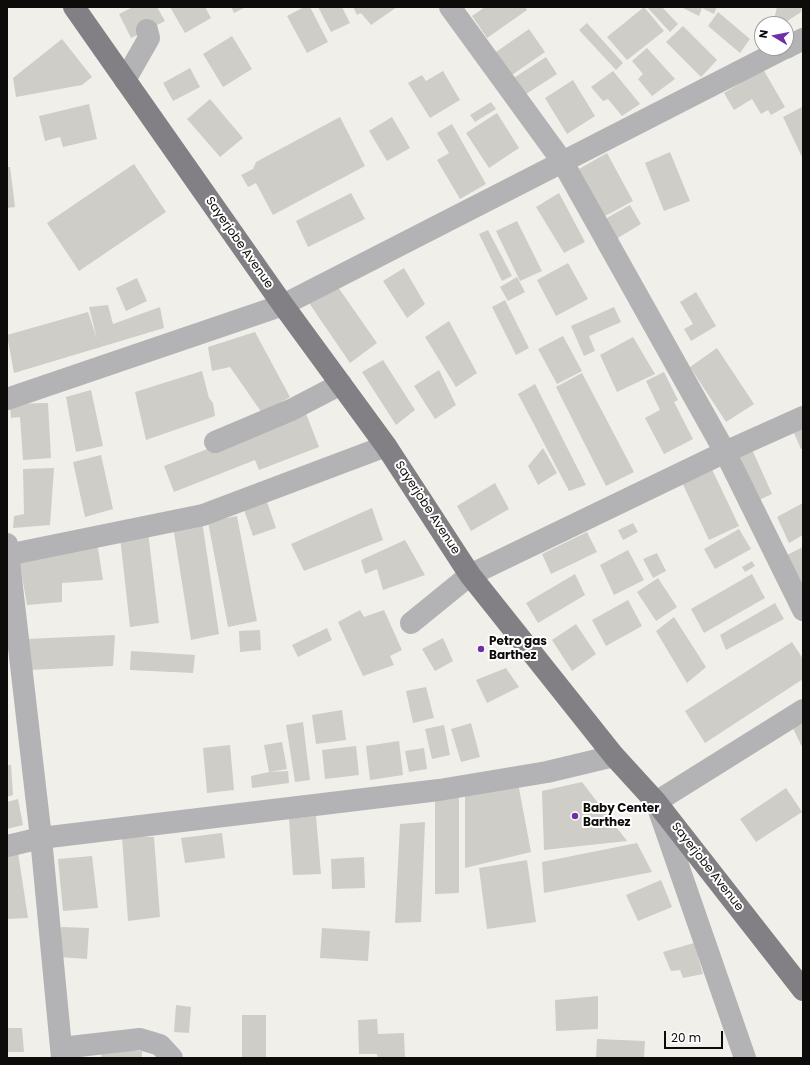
<!DOCTYPE html>
<style>
body{margin:0}
#map{position:relative;width:810px;height:1065px;overflow:hidden;background:#f0efe9;font-family:Poppins,sans-serif}
canvas{display:block}
.frame{position:absolute;inset:0;border:8px solid #0d0c0a;pointer-events:none}
.north{position:absolute;left:754px;top:16px;width:40px;height:40px;box-sizing:border-box;background:#fff;border:1px solid #9e9e9d;border-radius:50%;rotate:280deg;font-size:11px;font-weight:700;line-height:16px;text-align:center;color:#0d0c0a}
.north::after{content:'';display:block;margin:auto;width:14px;height:18px;background:#702fa4;clip-path:polygon(50% 0,100% 100%,50% 72%,0 100%)}
.scale{position:absolute;left:664px;top:1031px;width:59px;height:18px;box-sizing:border-box;border:2px solid #0d0c0a;border-top:0;padding-left:5px;font-size:12px;line-height:14px;white-space:nowrap;color:#0d0c0a;-webkit-text-stroke:3px #fff;paint-order:stroke}
</style>
<div id="map">
<canvas width="810" height="1065"></canvas>
<div class="frame"></div>
<div class="north">N</div>
<div class="scale">20 m</div>
</div>
<script>
const ctx = document.querySelector('canvas').getContext('2d');
ctx.lineJoin = 'round';
function fillPath(path, color) { ctx.fillStyle = color; ctx.fill(path, 'evenodd'); }
function stroke(path, color, width, dash) { ctx.strokeStyle = color; ctx.lineWidth = width; ctx.lineCap = dash ? 'butt' : 'round'; ctx.setLineDash(dash || []); ctx.stroke(path); }
function label(font, color, halo, rows, align = 'center') {
  ctx.font = font + ' Poppins,sans-serif'; ctx.lineWidth = 4; ctx.setLineDash([]); ctx.textBaseline = 'middle'; ctx.strokeStyle = halo; ctx.fillStyle = color; for (const [text, x, y, turn = 0] of rows) {
    ctx.save(); ctx.translate(x, y); ctx.rotate((+turn || 0) * Math.PI / 180); ctx.textAlign = isNaN(turn) ? turn : align; if (halo) ctx.strokeText(text, 0, 0); ctx.fillText(text, 0, 0); ctx.restore();
  }
}
fillPath(new Path2D(`
 M133,7H157L165,21L131,38L119,14Z
 M170,7H205L211,18L185,33Z
 M231,7H246L234,13Z
 M304,7H310L328,42L307,53L287,16Z
 M318,7H342L350,23L331,32Z
 M353,7H397L371,25L361,13L357,15Z
 M485,7H525L527,10L487,38L472,16Z
 M644,7L664,31L627,60L607,37Z
 M647,7H662L678,24L670,32Z
 M683,7H717L714,14L702,8L699,16L683,8Z
 M777,7H802L801,12L783,24H773Z
 M718,12L750,39L740,53L708,26Z
 M587,23L623,63L616,70L579,30Z
 M683,26L717,60L701,77L666,42Z
 M529,29L545,52L512,75L496,52Z
 M232,36L252,69L223,87L203,54Z
 M62,39L92,77L82,85L16,97L13,78Z
 M647,48L675,79L652,96L638,79L643,74L632,61Z
 M546,57L557,74L523,96L512,79Z
 M190,68L200,87L173,101L163,83Z
 M763,69L785,107L771,115L768,110L761,114L752,99L734,110L724,93Z
 M443,71L460,100L430,118L408,83L422,75L426,81Z
 M613,71L640,104L622,116L608,99L603,101L591,87Z
 M573,80L595,116L567,134L545,98Z
 M210,99L243,138L220,157L187,119Z
 M491,102L496,109L475,122L470,115Z
 M89,104L97,139L63,147L60,137L45,141L39,116Z
 M802,107L803,109V159L783,117Z
 M497,113L519,148L489,168L466,133Z
 M340,117L365,166L273,215L256,183L248,187L241,175L253,169L256,162Z
 M392,117L410,148L387,161L369,131Z
 M452,124L486,184L460,199L437,160L449,153L437,133Z
 M670,152L690,201L664,211L645,163Z
 M607,153L633,201L605,216L579,169Z
 M134,164L166,212L79,271L47,223Z
 M7,167H10L15,207L7,208Z
 M351,193L365,219L308,247L296,221Z
 M559,193L585,242L564,253L536,207Z
 M630,205L641,224L616,239L605,219Z
 M517,221L542,271L520,281L496,231Z
 M488,230L512,276L502,281L479,234Z
 M568,263L588,299L556,316L537,280Z
 M404,268L425,304L407,318L383,281Z
 M517,277L525,292L508,301L500,287Z
 M137,278L147,301L126,311L116,288Z
 M333,280L377,343L350,363L305,297Z
 M696,292L716,326L691,341L684,329L693,324L680,302Z
 M505,300L529,348L516,355L492,307Z
 M108,305L113,324L160,307L164,328L14,373L7,335L88,312L97,339L89,307Z
 M614,307L621,322L589,336L595,351L584,356L571,326Z
 M449,321L477,373L456,387L425,337Z
 M255,332L290,397L262,413L230,367L212,371L208,347Z
 M563,336L582,371L557,384L538,349Z
 M633,337L655,374L617,392L600,355Z
 M717,348L754,404L726,422L690,367Z
 M383,360L415,410L396,425L362,372Z
 M439,370L456,405L435,419L414,386Z
 M202,371L209,398L213,403L215,416L146,440L135,392Z
 M664,372L678,400L674,402L693,439L664,454L645,418L660,410L646,381Z
 M582,373L634,472L606,486L556,387Z
 M535,384L586,485L569,491L518,394Z
 M91,390L103,446L76,452L66,397Z
 M48,403L51,458L23,460L20,417L11,418L10,404Z
 M305,411L319,447L259,470L255,460L174,492L164,466Z
 M803,419V449H801L790,424Z
 M750,445L772,494L757,501L735,452Z
 M543,448L557,473L538,485L528,466Z
 M101,455L113,509L85,517L73,462Z
 M708,461L739,526L709,540L679,476Z
 M54,468L50,525L13,528L14,516L24,514L23,469Z
 M495,483L509,509L471,531L457,506Z
 M265,496L276,528L253,536L242,504Z
 M803,503V535L789,543L777,517Z
 M372,508L383,540L304,571L291,544Z
 M237,516L257,621L228,627L208,522Z
 M202,521L219,634L191,640L173,526Z
 M633,523L638,532L623,540L618,530Z
 M739,529L751,549L715,569L704,549Z
 M148,532L159,623L130,627L120,537Z
 M587,532L597,552L551,574L542,554Z
 M405,540L425,575L383,590L377,569L365,574L361,560Z
 M97,542L103,580L62,583V602L27,605L18,554Z
 M803,547V602L781,558Z
 M628,550L644,580L614,595L600,565Z
 M657,553L666,571L653,578L643,559Z
 M752,561L755,566L745,572L742,567Z
 M575,574L585,595L538,623L526,603Z
 M752,574L765,598L704,633L691,609Z
 M658,578L677,607L656,621L637,592Z
 M628,600L642,626L606,646L592,620Z
 M775,603L784,619L726,650L720,635Z
 M360,610L364,617L384,610L402,650L390,656L394,665L363,676L338,622Z
 M674,617L706,667L687,683L656,631Z
 M576,624L596,654L572,671L552,640Z
 M327,628L332,640L298,657L292,645Z
 M260,630L261,650L240,652L239,631Z
 M115,635L113,666L29,670L27,639Z
 M443,638L453,661L435,671L422,649Z
 M792,642L803,659V679L705,743L685,711Z
 M131,651L195,655L193,673L130,670Z
 M506,668L519,687L487,703L476,680Z
 M426,687L434,718L413,723L406,691Z
 M342,710L346,740L316,744L312,715Z
 M803,712V749L789,720Z
 M303,722L310,780L295,782L286,725Z
 M471,723L480,757L461,762L451,729Z
 M444,725L450,755L432,759L425,729Z
 M399,741L403,775L370,780L366,746Z
 M282,742L287,769L269,772L264,745Z
 M230,745L234,790L207,793L203,748Z
 M356,746L359,775L325,779L322,750Z
 M424,748L427,769L409,772L405,751Z
 M7,765H11L13,795L7,797Z
 M288,771L289,783L252,788L251,776L269,772Z
 M582,782L627,841L544,850L542,791Z
 M518,783L531,852L465,868V793Z
 M786,788L802,812L756,842L740,819Z
 M435,798H459V893L435,894Z
 M18,799L23,825L7,829V802Z
 M316,816L321,874L293,875L289,819Z
 M425,822L421,922L395,923L400,824Z
 M222,833L225,858L185,863L181,838Z
 M122,837H154L160,917L128,921Z
 M637,843L652,872L544,893L542,862Z
 M17,846L28,918L7,919V848Z
 M92,856L98,908L63,911L58,859Z
 M364,857L365,888L332,889L331,859Z
 M527,860L536,922L487,929L479,868Z
 M661,880L672,907L638,921L626,895Z
 M61,927L89,928L87,959L59,957Z
 M322,928L370,931L368,961L320,958Z
 M694,943L703,974L683,978L680,970L671,971L663,952Z
 M598,996V1029L556,1031L555,1000Z
 M176,1005L191,1007L189,1033L174,1032Z
 M242,1015H266V1057H242Z
 M377,1019L378,1034L404,1033L405,1058H378L377,1054H359L358,1020Z
 M7,1028H22L24,1052H7Z
 M597,1039L645,1041L644,1058H596Z
 M102,1048L142,1051V1058H101Z`), '#cfcdc7');
stroke(new Path2D(`
 M138,7L147,30`), '#cecdc8', 22, [22, 11]);
stroke(new Path2D(`
 M450,7L562,161L725,452L803,610
 M786,48L803,39
 M125,80L149,38L147,30
 M7,399L283,305L785,48
 M215,442L291,410L341,384
 M7,544L41,838L62,1058
 M7,555L203,515L386,446
 M411,623L470,575L725,452L803,417
 M7,846L41,838L439,790L547,772L614,756
 M61,1048L140,1039L160,1045L172,1058
 M745,1058L656,802L803,710`), '#b3b2b5', 22);
stroke(new Path2D(`
 M74,7L283,305L386,446L470,575L614,756L656,802L803,990`), '#828084', 22);
for (const [x, y, r, color] of [
 [481,649,4,"#702fa4"],
 [575,816,4,"#702fa4"]
]) { const dot = new Path2D(); dot.arc(x, y, r, 0, 2 * Math.PI); ctx.fillStyle = color; ctx.fill(dot); stroke(dot, '#fff', 1.5); }
label('12px', '#0d0c0a', '#fff', [
 ["Sayerjobe Avenue",239,243,55],
 ["Sayerjobe Avenue",427,508,57],
 ["Sayerjobe Avenue",707,867,52]
]);
label('bold 12px', '#0d0c0a', '#fff', [
 ["Petro gas",489,642],
 ["Barthez",489,656],
 ["Baby Center",583,809],
 ["Barthez",583,823]
], 'left');
</script>
